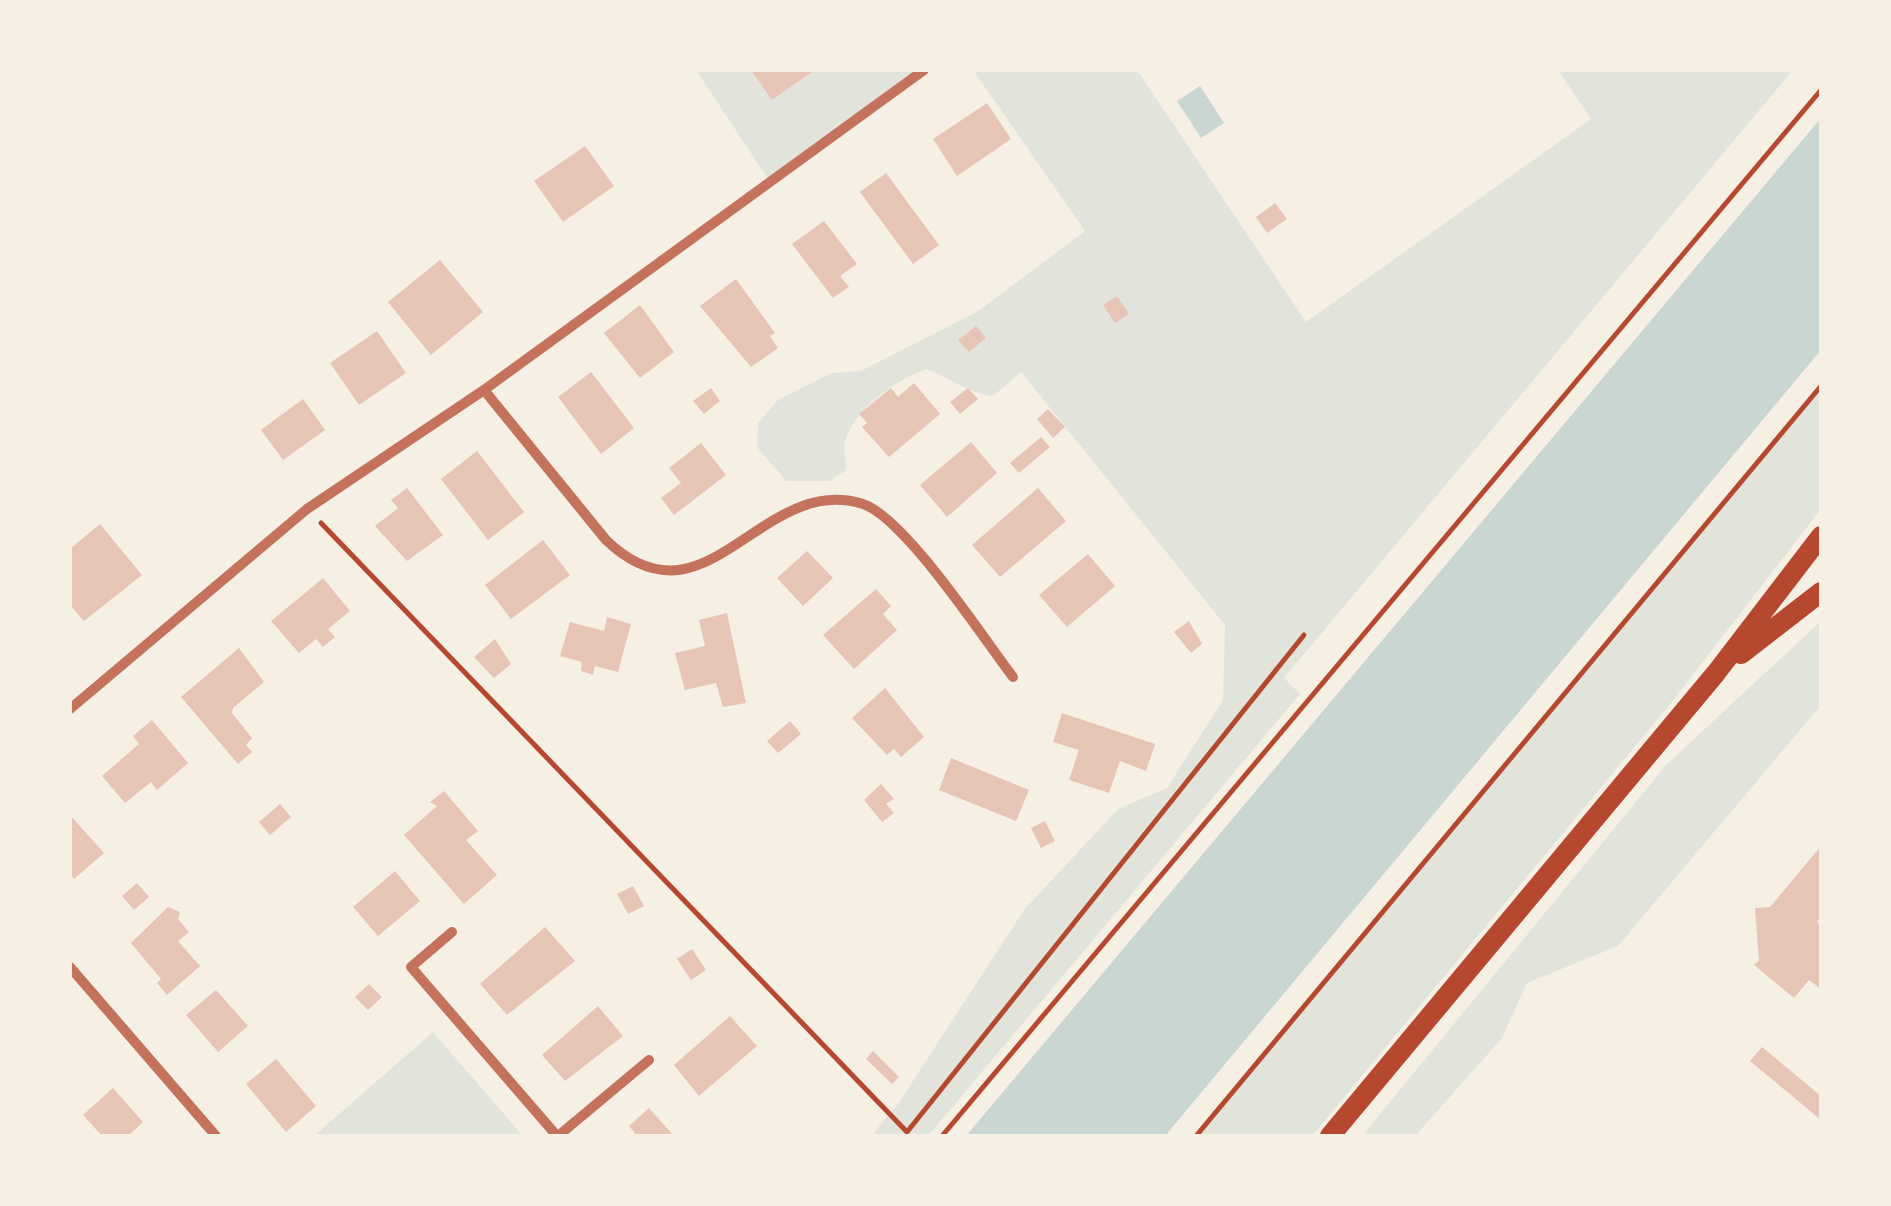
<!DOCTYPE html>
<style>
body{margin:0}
#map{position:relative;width:1891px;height:1206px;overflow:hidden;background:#f6efe4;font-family:"DejaVu Sans",sans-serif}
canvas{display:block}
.frame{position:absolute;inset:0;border:72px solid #f6efe4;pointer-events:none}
</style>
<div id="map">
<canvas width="1891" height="1206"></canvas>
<div class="frame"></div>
</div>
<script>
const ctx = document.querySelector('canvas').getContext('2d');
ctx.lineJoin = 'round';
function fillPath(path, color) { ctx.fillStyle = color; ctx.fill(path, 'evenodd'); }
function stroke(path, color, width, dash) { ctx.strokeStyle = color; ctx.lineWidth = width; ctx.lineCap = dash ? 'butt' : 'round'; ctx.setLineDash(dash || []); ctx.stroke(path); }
fillPath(new Path2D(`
 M696,70H924L770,182Z
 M973,70H1137L1306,322L1591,119L1558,70H1793L1284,678L1300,694L928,1136H871L898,1104L1024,910L1118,809L1167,788L1223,700L1225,625L1021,372L993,396C968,393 950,378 926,369C895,382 859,404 846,438C842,446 847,459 846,470L830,481H786L757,447L758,423L778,400L831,373L861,371L978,311L1085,231Z
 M1821,386V509L1671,703L1312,1136H1196Z
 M1821,621V705L1618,946L1527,983L1502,1038L1415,1136H1362L1667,764Z
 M433,1032L523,1136H314Z`), '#e2e4dc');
fillPath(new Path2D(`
 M1200,86L1224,123L1201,138L1177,101Z
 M1821,118V350L1165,1136H966Z`), '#c9d6d2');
fillPath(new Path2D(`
 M751,70H815L772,100Z
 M987,103L1011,139L957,176L933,139Z
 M585,146L614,186L563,222L534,181Z
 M886,173L939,245L913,264L860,192Z
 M1275,203L1287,219L1267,233L1256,217Z
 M824,221L857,264L840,276L849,287L833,298L792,244Z
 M440,260L483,312L431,355L388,302Z
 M736,279L775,333L770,336L778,348L751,367L700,306Z
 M1117,296L1129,314L1115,323L1103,305Z
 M640,305L674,352L640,378L604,333Z
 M976,326L986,338L969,352L958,340Z
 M377,331L406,373L359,405L330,363Z
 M591,372L634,428L601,454L558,397Z
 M914,383L940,414L889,457L862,427L867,423L859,414L891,388L898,397Z
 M711,388L720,401L704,414L693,401Z
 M968,388L978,399L960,414L950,402Z
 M303,399L325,430L283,460L261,430Z
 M1048,409L1065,427L1053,438L1037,419Z
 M1041,437L1050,447L1019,473L1010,463Z
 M971,442L997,473L947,517L920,485Z
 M701,443L726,475L674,515L661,498L681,483L669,468Z
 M477,451L524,512L488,540L441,479Z
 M407,488L443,535L407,561L375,526L398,508L391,500Z
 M1038,488L1066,521L1000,577L972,545Z
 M100,524L142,575L84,621L70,605V549Z
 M543,540L570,575L511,619L485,585Z
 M807,551L833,578L803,606L777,578Z
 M1088,554L1115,586L1067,627L1039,595Z
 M323,578L350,611L328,629L335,637L323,647L316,639L299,653L271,621Z
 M876,589L891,606L883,614L897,630L854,669L823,635Z
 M727,613L746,703L723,707L716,683L685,690L675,653L705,646L699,620Z
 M607,617L631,624L618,672L595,666L593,675L581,671L582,662L560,656L570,622L604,631Z
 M1189,621L1202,644L1191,653L1174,632Z
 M495,639L511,664L494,678L474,657Z
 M239,648L264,682L233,708L232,713L252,738L246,745L252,752L238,764L181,697Z
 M885,688L924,737L901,757L894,749L887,755L852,718Z
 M1062,713L1155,744L1146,771L1120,761L1109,793L1069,780L1079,750L1053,742Z
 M152,720L188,763L157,790L151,782L125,803L102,776L139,744L133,736Z
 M790,721L801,734L778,753L767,741Z
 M951,758L1029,790L1016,821L939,790Z
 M881,784L894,799L886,804L894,813L882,822L864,800Z
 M444,791L478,831L466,840L497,875L464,904L404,835L437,806L430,802Z
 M280,804L291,817L270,835L259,822Z
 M70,815L104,853L74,879L70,874Z
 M1045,821L1055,841L1041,848L1031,828Z
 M1821,846V917L1817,922L1821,925V989L1809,980L1794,998L1754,965L1759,960L1755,908L1770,907Z
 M395,871L420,901L378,936L353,907Z
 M137,883L149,897L134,910L122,896Z
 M633,886L644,906L628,914L617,894Z
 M168,907L180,912L178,919L189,932L178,941L200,966L167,995L157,983L161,979L131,943Z
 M545,927L575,961L507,1015L480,984Z
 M692,949L706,970L691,980L677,959Z
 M369,984L382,997L368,1010L355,997Z
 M216,990L248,1026L218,1052L186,1015Z
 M598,1006L623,1036L565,1081L542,1055Z
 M730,1016L757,1046L699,1096L674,1065Z
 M1762,1047L1821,1096V1120L1750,1061Z
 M873,1051L899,1077L892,1084L866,1059Z
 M276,1059L316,1106L286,1132L246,1084Z
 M113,1088L143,1122L128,1136H102L83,1115Z
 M649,1108L674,1136H631L635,1133L629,1126Z`), '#e6c5b7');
stroke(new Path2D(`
 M321,523L907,1132L1304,635
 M942,1136L1821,90
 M1196,1136L1821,386`), '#b5482f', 5);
stroke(new Path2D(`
 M484,390L606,540C706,636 761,472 863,504C905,518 983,638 1013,677
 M70,709L307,509L484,390L924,70
 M452,932L411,967L557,1136
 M70,967L216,1136
 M558,1136L649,1060`), '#c5725c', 10);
stroke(new Path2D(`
 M1741,654L1821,592
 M1330,1136L1716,673L1821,536`), '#b5482f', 20);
</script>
